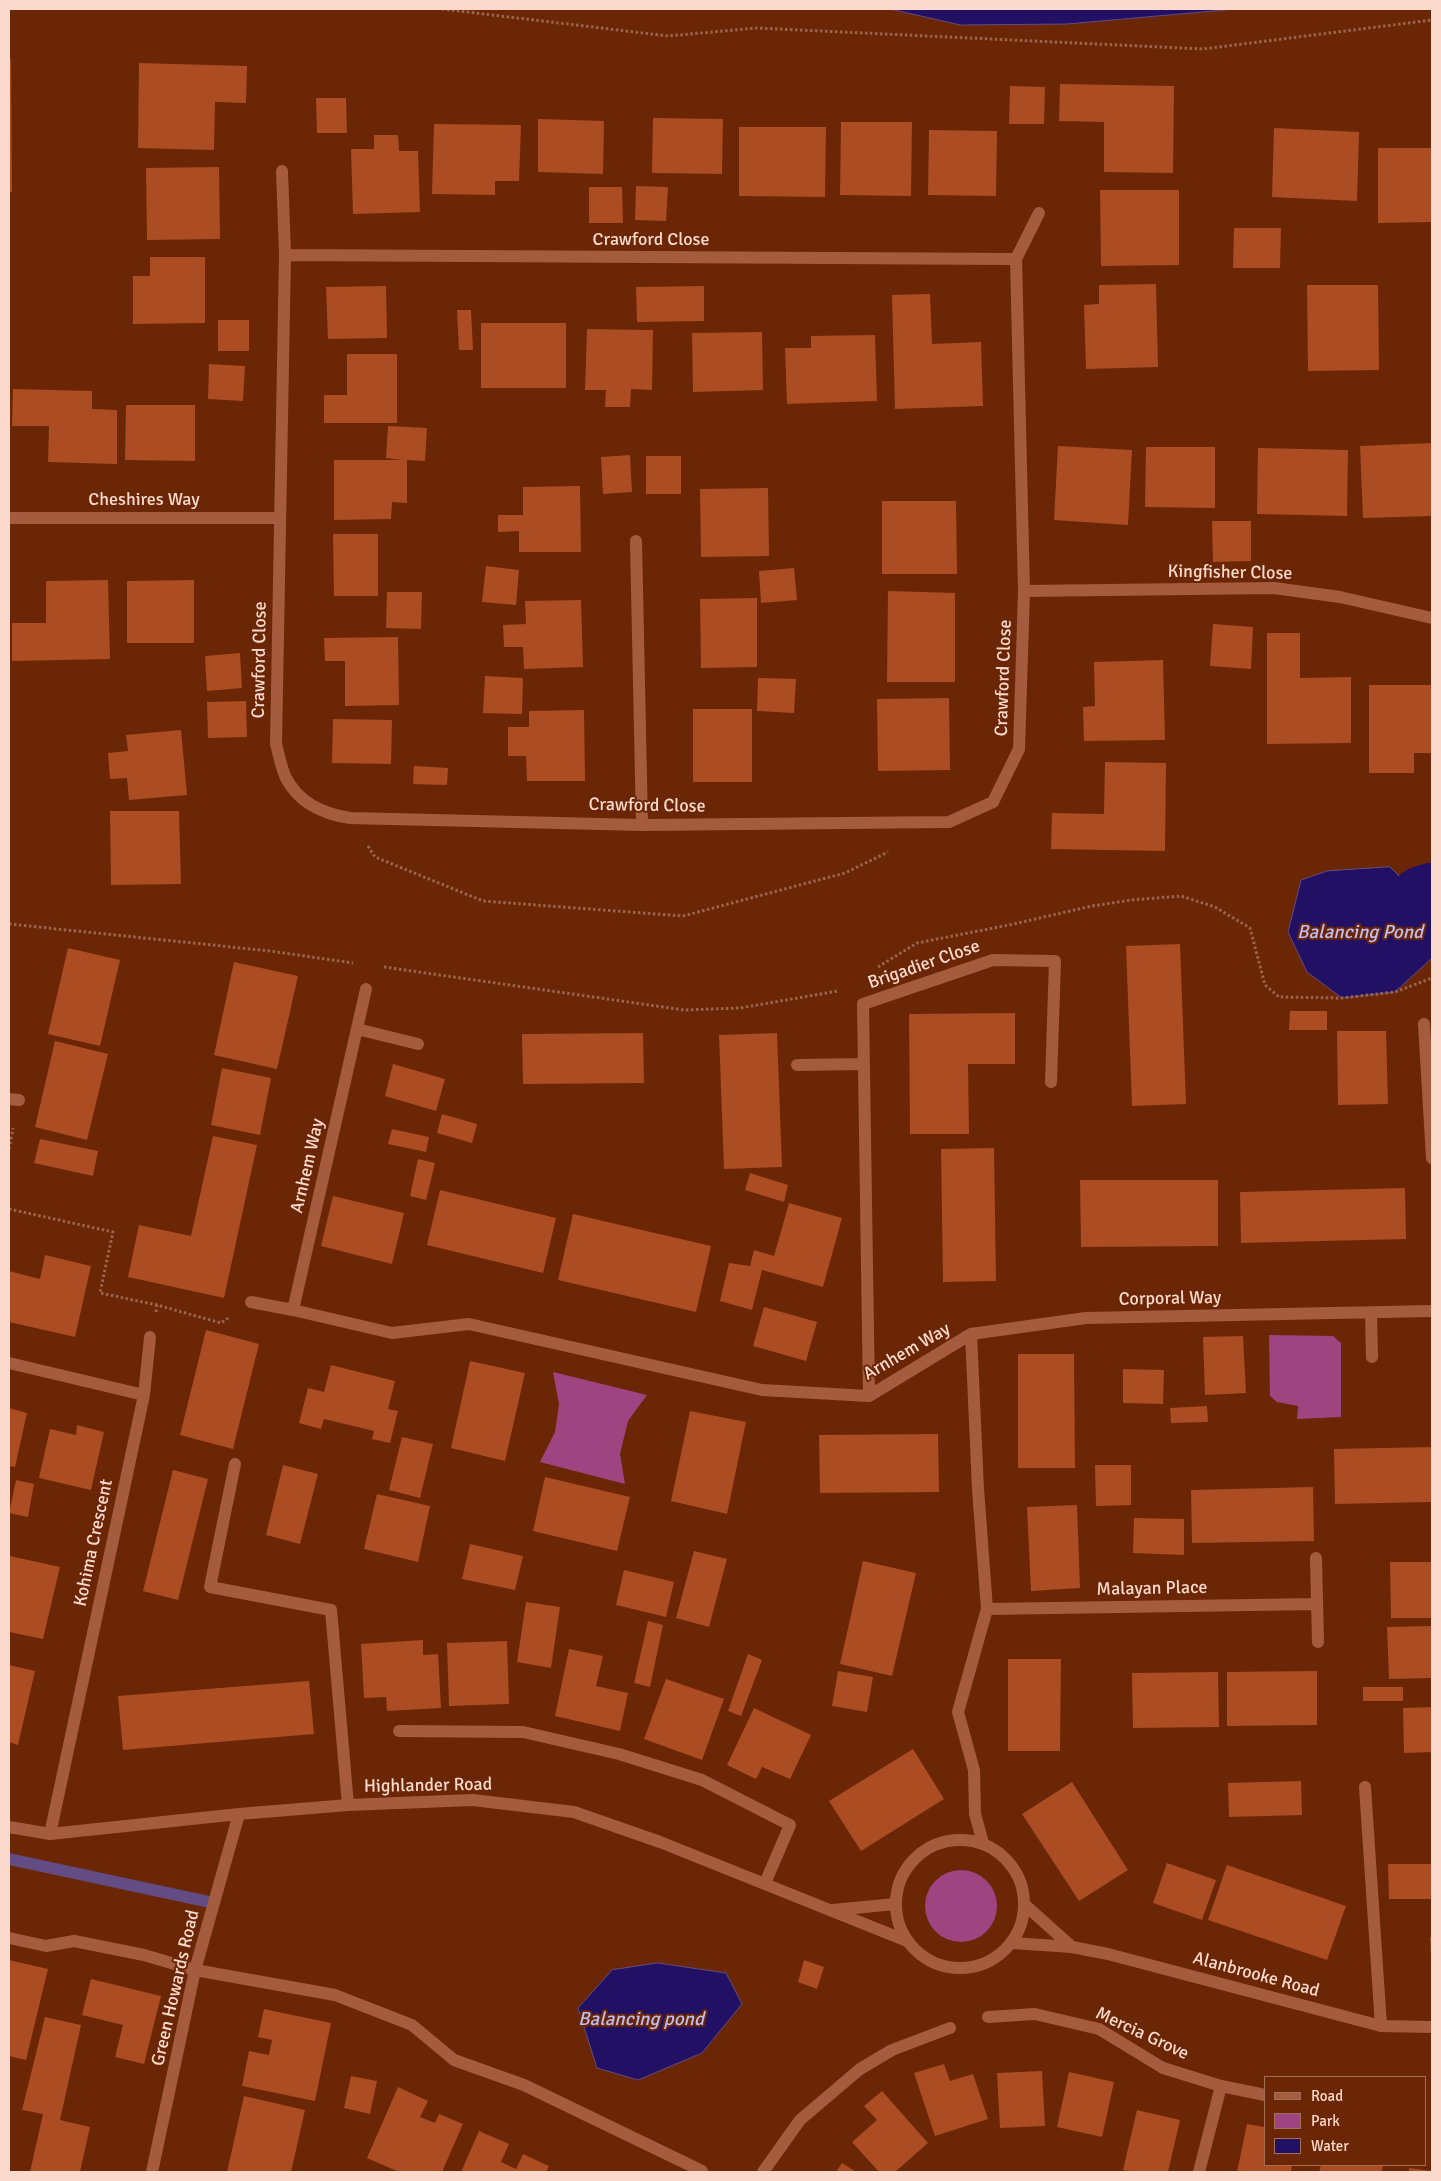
<!DOCTYPE html>
<style>
body{margin:0}
#map{position:relative;width:1441px;height:2181px;overflow:hidden;background:#6a2605;font-family:Signika,sans-serif}
canvas{display:block}
.frame{position:absolute;inset:0;border:10px solid #fbd9cc;pointer-events:none}
.legend{position:absolute;left:1264px;top:2076px;width:162px;height:90px;box-sizing:border-box;background:#6a2605;border:1px solid #a46e55;margin:0;padding:6px 9px;list-style:none;font-size:15px;color:#fbd9cc}
.legend li{display:flex;align-items:center;gap:10px;height:25px}
.legend b{width:25px;border:1px solid #a46e55}
</style>
<div id="map">
<canvas width="1441" height="2181"></canvas>
<div class="frame"></div>
<ul class="legend">
<li><b style="height:6px;background:#a55c3e"></b>Road</li>
<li><b style="height:14px;background:#9e4480"></b>Park</li>
<li><b style="height:14px;background:#221064"></b>Water</li>
</ul>
</div>
<script>
const ctx = document.querySelector('canvas').getContext('2d');
ctx.lineJoin = 'round';
function fillPath(path, color) { ctx.fillStyle = color; ctx.fill(path, 'evenodd'); }
function stroke(path, color, width, dash) { ctx.strokeStyle = color; ctx.lineWidth = width; ctx.lineCap = dash ? 'butt' : 'round'; ctx.setLineDash(dash || []); ctx.stroke(path); }
function label(font, color, halo, rows, align = 'center') {
  ctx.font = font + ' Signika,sans-serif'; ctx.lineWidth = 4; ctx.setLineDash([]); ctx.textBaseline = 'middle'; ctx.strokeStyle = halo; ctx.fillStyle = color; for (const [text, x, y, turn = 0] of rows) {
    ctx.save(); ctx.translate(x, y); ctx.rotate((+turn || 0) * Math.PI / 180); ctx.textAlign = isNaN(turn) ? turn : align; if (halo) ctx.strokeText(text, 0, 0); ctx.fillText(text, 0, 0); ctx.restore();
  }
}
fillPath(new Path2D(`
 M1269,1335L1333,1336L1341,1343V1417L1297,1419L1298,1406L1277,1402L1270,1396Z
 M553,1372L647,1395L628,1421L620,1454L625,1484L540,1462L555,1432L559,1404Z
 M925 1906a36 36 0 1 1 72 0a36 36 0 1 1-72 0Z`), '#9e4480');
const water = new Path2D(`
 M890,9H1236L1067,24L961,25Z
 M1390,867L1425,902L1432,914V958L1395,992L1342,998L1307,972L1288,932L1301,880L1327,871Z
 M658,1963L726,1973L742,2004L702,2053L638,2080L597,2068L578,2008L612,1970Z`);
fillPath(water, '#221064');
stroke(water, '#634c83', 1);
stroke(new Path2D(`
 M9,1859L214,1903`), '#634c83', 12);
stroke(new Path2D(`
 M1425,902L1432,900`), '#221064', 74);
fillPath(new Path2D(`
 M9,59H11L12,192H9Z
 M139,63L247,66L246,103L215,102L214,150L138,148Z
 M1060,84L1174,86L1173,173L1104,172V122L1059,121Z
 M1010,86L1045,87L1044,124H1009Z
 M316,98H346L347,133H317Z
 M653,118L723,119L722,174L652,173Z
 M538,119L604,121L603,174L538,172Z
 M841,122H912L911,196L840,195Z
 M434,124L521,125L519,181H495V195L432,194Z
 M739,127H826L825,197L739,196Z
 M1274,128L1359,132L1357,201L1272,197Z
 M929,130L997,131L996,196L928,195Z
 M374,135H398L399,151H418L420,212L353,214L351,149H374Z
 M1378,148H1432V222L1378,223Z
 M219,167L220,239L147,240L146,168Z
 M636,186L668,187L666,221L635,220Z
 M589,187H622L623,223H589Z
 M1100,190H1179V265L1101,266Z
 M1234,228H1281L1280,268H1233Z
 M150,257H205V323L133,324V276H150Z
 M1156,284L1158,367L1086,369L1084,305L1099,304V285Z
 M1307,285H1378L1379,370L1308,371Z
 M386,286L387,338L328,339L326,287Z
 M704,286V321L637,322L636,287Z
 M930,294L932,344L981,342L983,406L895,409L892,295Z
 M457,310H471L473,350H459Z
 M218,320H249V351H218Z
 M481,323H566V388H481Z
 M587,329L653,330L652,390L631,389L630,407H605L606,390H585Z
 M762,332L763,390L693,392L692,333Z
 M875,335L877,401L787,404L785,348H811V336Z
 M347,354H397V423H324V395H347Z
 M209,364L245,366L243,401L208,399Z
 M13,389L92,391V409L117,410V464L48,462L49,426H12Z
 M126,405H195V461L125,460Z
 M388,426L427,428L425,461L407,460V503L392,502L391,519L334,520V460H402L386,458Z
 M1432,443V516L1363,518L1360,446Z
 M1058,446L1132,450L1128,525L1054,520Z
 M1146,447H1215V508L1145,507Z
 M1258,448L1348,450L1347,516L1257,514Z
 M630,455L632,492L603,494L601,457Z
 M646,456H681V494H646Z
 M580,486L581,552H519V531L498,532V515H523V487Z
 M768,488L769,556L701,557L700,489Z
 M882,501H956L957,574H882Z
 M1212,521H1251V561L1213,562Z
 M333,534H378V596H334Z
 M486,566L519,570L516,605L482,602Z
 M794,568L797,600L761,603L759,571Z
 M108,580L110,659L12,661V623H46V581Z
 M194,580V643H127V581Z
 M888,591L955,593V682H887Z
 M387,592H422L421,629L386,628Z
 M757,598V667L701,668L700,599Z
 M581,600L583,667L524,669L523,647H504L503,625L526,624L525,601Z
 M1213,624L1253,627L1251,669L1210,666Z
 M1267,633H1300V678L1351,677V743L1267,744Z
 M398,637L399,705L345,706V661H325L324,638Z
 M240,653L242,688L207,691L205,656Z
 M1163,660L1165,740L1084,741L1083,707L1095,706L1094,662Z
 M485,676L523,678L522,714L483,713Z
 M758,678L796,679L794,713L757,711Z
 M1369,685H1432V753H1414V773H1369Z
 M949,698L950,770L878,771L877,699Z
 M246,701L247,737L208,738L207,702Z
 M693,709H752V782H693Z
 M584,710L585,781H527L526,756H508V727H529V711Z
 M333,719L392,720L391,764L332,763Z
 M181,730L187,795L129,800L127,778L110,779L108,753L128,751L126,735Z
 M1105,762L1166,763L1165,851L1051,849L1052,813L1104,814Z
 M414,766L448,768L447,785L413,784Z
 M110,811H179L181,884L111,885Z
 M1180,944L1186,1104L1132,1106L1126,946Z
 M68,948L120,960L100,1046L48,1034Z
 M234,962L298,976L277,1069L214,1055Z
 M1290,1011H1327V1030H1289Z
 M1015,1013V1064H968L969,1134H910L909,1014Z
 M1337,1031H1386L1388,1104L1338,1105Z
 M643,1033L644,1083L523,1084L522,1034Z
 M777,1033L782,1167L724,1169L719,1035Z
 M55,1041L108,1054L87,1140L35,1127Z
 M393,1064L445,1079L436,1111L385,1096Z
 M222,1068L271,1078L260,1135L211,1125Z
 M442,1114L477,1124L472,1143L437,1133Z
 M392,1129L429,1137L426,1152L388,1144Z
 M213,1136L257,1145L224,1298L128,1277L139,1225L191,1236Z
 M40,1139L98,1151L93,1176L34,1163Z
 M994,1148L996,1281L943,1282L941,1149Z
 M418,1159L435,1163L426,1200L410,1196Z
 M750,1173L788,1185L784,1202L745,1190Z
 M1080,1180H1218V1246L1081,1247Z
 M1405,1188L1406,1239L1241,1243L1240,1192Z
 M440,1190L556,1218L543,1273L427,1245Z
 M333,1196L404,1213L392,1264L321,1246Z
 M789,1203L842,1218L823,1287L762,1270L752,1310L720,1301L729,1263L750,1266L754,1250L774,1256Z
 M573,1214L711,1246L696,1312L558,1280Z
 M45,1255L91,1266L75,1337L9,1322V1271L40,1279Z
 M764,1307L817,1322L806,1361L753,1346Z
 M206,1330L259,1344L233,1449L180,1435Z
 M1243,1336L1246,1393L1205,1395L1203,1337Z
 M1018,1354H1074L1075,1468H1018Z
 M470,1361L525,1373L505,1461L451,1448Z
 M331,1365L395,1381L388,1409L398,1411L390,1443L372,1439L374,1431L324,1419L321,1429L299,1423L308,1388L324,1392Z
 M1123,1369L1164,1370L1163,1404L1123,1403Z
 M1207,1406L1208,1422L1171,1423L1170,1408Z
 M9,1408L27,1413L15,1467L9,1466Z
 M690,1411L746,1422L727,1514L671,1501Z
 M77,1425L104,1432L91,1490L39,1478L50,1429L76,1435Z
 M938,1434L939,1492L820,1493L819,1435Z
 M402,1437L433,1444L420,1498L389,1490Z
 M1432,1447V1502L1335,1504L1334,1449Z
 M283,1465L318,1474L300,1544L266,1535Z
 M1095,1465H1131V1505L1096,1506Z
 M173,1470L208,1479L178,1600L143,1591Z
 M545,1477L630,1497L617,1551L533,1531Z
 M16,1480L34,1484L28,1517L9,1513Z
 M1313,1487L1314,1541L1192,1543L1191,1490Z
 M377,1494L430,1506L418,1562L364,1549Z
 M1077,1505L1080,1588L1031,1591L1027,1507Z
 M1134,1518L1184,1519V1555L1133,1553Z
 M470,1544L523,1556L515,1590L462,1579Z
 M694,1551L727,1559L709,1627L676,1618Z
 M10,1556L60,1567L43,1639L9,1632Z
 M863,1561L916,1573L892,1676L840,1664Z
 M1390,1562H1432V1618H1391Z
 M624,1570L674,1582L666,1617L616,1605Z
 M526,1602L560,1607L551,1668L517,1662Z
 M648,1621L663,1625L650,1687L634,1683Z
 M1432,1626V1678L1389,1679L1387,1627Z
 M423,1640V1655L438,1654L441,1708L387,1711L386,1697L364,1698L361,1644Z
 M507,1641L509,1704L449,1706L447,1643Z
 M569,1649L603,1656L596,1686L628,1693L620,1731L555,1716Z
 M748,1654L762,1660L741,1716L728,1711Z
 M1008,1659H1061L1060,1751H1008Z
 M9,1665L35,1671L18,1745L9,1742Z
 M838,1671L873,1677L867,1712L832,1706Z
 M1317,1671V1725L1227,1726V1672Z
 M1218,1672L1219,1727L1133,1728L1132,1673Z
 M666,1679L724,1699L702,1760L644,1739Z
 M309,1681L314,1734L123,1750L118,1696Z
 M1363,1687H1403V1701H1363Z
 M1432,1707V1752L1404,1753L1403,1708Z
 M754,1708L811,1735L790,1779L762,1767L756,1779L727,1765Z
 M913,1749L944,1799L861,1851L829,1801Z
 M1301,1781L1302,1815L1229,1817L1228,1783Z
 M1072,1782L1128,1870L1079,1901L1022,1814Z
 M1167,1863L1216,1880L1202,1920L1153,1903Z
 M1388,1864H1432V1899H1389Z
 M1227,1865L1346,1906L1327,1960L1208,1920Z
 M1430,1937H1432V1959H1431Z
 M9,1960L48,1969L26,2060L9,2056Z
 M804,1960L824,1967L817,1989L798,1982Z
 M91,1979L161,1996L144,2064L115,2057L123,2025L82,2015Z
 M264,2009L331,2023L315,2101L242,2086L249,2051L269,2055L272,2040L258,2037Z
 M45,2017L81,2025L60,2120L90,2127L80,2172H30L43,2114L22,2110Z
 M944,2064L950,2081L973,2074L988,2119L935,2136L914,2073Z
 M1042,2071L1045,2126L1000,2128L997,2073Z
 M1069,2072L1114,2082L1102,2137L1057,2127Z
 M351,2076L377,2081L370,2114L344,2108Z
 M398,2087L428,2101L420,2117L435,2123L439,2114L463,2124L442,2172H399L367,2158Z
 M882,2091L928,2143L895,2172H879L852,2142L877,2120L864,2106Z
 M244,2096L305,2110L291,2172H227Z
 M1137,2110L1180,2120L1168,2172H1133L1123,2170Z
 M1247,2124L1265,2127V2165H1292L1291,2172H1237Z
 M479,2131L509,2144L501,2162L516,2169L523,2154L549,2166L546,2172H461Z
 M842,2163L856,2172H836Z
 M1321,2165H1383L1382,2172H1319Z
 M1409,2168L1432,2171V2172H1409Z`), '#ab4c23');
stroke(new Path2D(`
 M442,9L668,36L757,28L1203,49L1432,20
 M368,846L375,857L483,901L683,916L845,873L888,852
 M9,924L270,951L353,963
 M384,967L684,1010L740,1008L838,991
 M878,967L917,943L1009,925L1092,906L1131,900L1181,896L1215,907L1250,928L1265,985L1279,997L1342,998L1395,992L1432,978
 M9,1149L13,1128
 M9,1209L113,1232L100,1293L157,1305
 M156,1312L157,1305L221,1323L228,1318`), '#9c644a', 3, [2.5, 2.5]);
stroke(new Path2D(`
 M399,1731L523,1732L619,1754L702,1780L790,1825L765,1883
 M1365,1787L1381,2026
 M9,1938L46,1946L74,1941L144,1955L195,1970L335,1995L412,2025L454,2060L524,2085L702,2171
 M988,2017L1035,2014L1099,2029L1163,2068
 M763,2172L800,2120L860,2069L892,2050L950,2028`), '#a55c3e', 12);
stroke(new Path2D(`
 M282,171L285,255L276,744C279,755 281,768 286,778C299,803 323,814 350,818L642,825L949,822L993,802L1019,749L1024,591L1016,259L285,255
 M1016,259L1039,213
 M9,518H280
 M636,541L642,825
 M1024,591L1274,588L1340,597L1432,618
 M1424,1024L1432,1158
 M357,1029L418,1044
 M797,1065L864,1064
 M9,1099L19,1100
 M251,1302L293,1310L366,989
 M293,1310L392,1333L469,1324L762,1390L869,1396L971,1334L1086,1318L1432,1311
 M1371,1312L1372,1357
 M971,1334L978,1489L987,1609L958,1712L974,1770L975,1814L983,1843
 M9,1363L144,1395L50,1834
 M144,1395L150,1337
 M869,1396L863,1004L993,960L1055,961L1051,1082
 M235,1464L210,1587L331,1610L348,1805
 M1316,1558L1318,1642
 M987,1609L1317,1604
 M9,1827L50,1834L239,1814L348,1805L473,1800L574,1812L660,1842L907,1941
 M896 1904a64 64 0 1 1 128 0a64 64 0 1 1-128 0Z
 M1024,1904L1072,1947
 M833,1910L895,1904
 M1012,1943L1072,1947L1108,1954L1381,2026L1432,2027
 M1163,2068L1221,2086L1199,2172
 M1221,2086L1265,2095
 M152,2172L195,1970L239,1814`), '#a55c3e', 12);
label('18px', '#fbd9cc', '#6a2605', [
 ["Crawford Close",651,240],
 ["Cheshires Way",144,500],
 ["Kingfisher Close",1230,573,1],
 ["Crawford Close",260,660,-89],
 ["Crawford Close",1004,678,-88],
 ["Crawford Close",647,806,1],
 ["Brigadier Close",924,965,-19],
 ["Arnhem Way",308,1166,-77],
 ["Corporal Way",1170,1299,-1],
 ["Arnhem Way",907,1352,-30],
 ["Kohima Crescent",94,1543,-78],
 ["Malayan Place",1152,1589,-1],
 ["Highlander Road",428,1786,-1],
 ["Alanbrooke Road",1256,1975,15],
 ["Green Howards Road",176,1988,-77],
 ["Mercia Grove",1142,2034,25]
]);
label('italic 19px', '#bcbef7', '#6a2605', [
 ["Balancing Pond",1360,933],
 ["Balancing pond",641,2020]
]);
</script>
